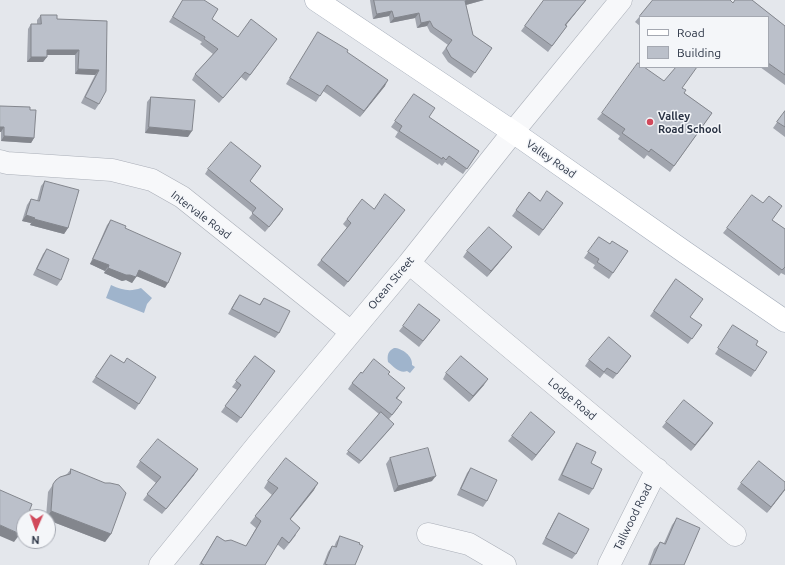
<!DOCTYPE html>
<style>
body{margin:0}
#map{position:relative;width:785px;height:565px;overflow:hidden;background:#e4e7ec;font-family:Ubuntu,sans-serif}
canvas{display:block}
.legend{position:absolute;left:639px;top:16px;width:130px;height:52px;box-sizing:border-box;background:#f4f6f9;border:1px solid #a4a8b1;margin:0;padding:5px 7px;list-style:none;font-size:12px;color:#2b3445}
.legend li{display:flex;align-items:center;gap:8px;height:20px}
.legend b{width:20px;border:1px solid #a4a8b1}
.north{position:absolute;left:16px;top:509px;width:40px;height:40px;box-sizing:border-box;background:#f4f6f9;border:1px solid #a4a8b1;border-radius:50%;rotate:182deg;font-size:11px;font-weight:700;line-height:16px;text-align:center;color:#2b3445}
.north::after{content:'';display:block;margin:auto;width:14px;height:18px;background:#d1495b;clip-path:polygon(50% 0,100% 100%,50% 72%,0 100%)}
</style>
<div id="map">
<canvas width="785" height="565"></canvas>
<ul class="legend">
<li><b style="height:5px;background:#fff"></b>Road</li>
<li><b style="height:11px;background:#bbc0ca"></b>Building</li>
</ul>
<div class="north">N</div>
</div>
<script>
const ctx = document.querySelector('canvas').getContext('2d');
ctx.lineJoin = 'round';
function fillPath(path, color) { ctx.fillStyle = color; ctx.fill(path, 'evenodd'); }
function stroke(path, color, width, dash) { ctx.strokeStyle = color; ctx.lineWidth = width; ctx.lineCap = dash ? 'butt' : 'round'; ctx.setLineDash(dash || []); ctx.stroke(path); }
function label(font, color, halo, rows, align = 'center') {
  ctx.font = font + ' Ubuntu,sans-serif'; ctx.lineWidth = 3; ctx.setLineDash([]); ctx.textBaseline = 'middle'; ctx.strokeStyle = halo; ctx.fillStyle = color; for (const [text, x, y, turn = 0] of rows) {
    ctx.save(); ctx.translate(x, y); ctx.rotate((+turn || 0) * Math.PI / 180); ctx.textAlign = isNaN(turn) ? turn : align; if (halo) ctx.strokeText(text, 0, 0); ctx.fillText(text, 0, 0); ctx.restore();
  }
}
fillPath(new Path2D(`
 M111,285C122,290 130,292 141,288L152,298L147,304L144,313L106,298Z
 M394,348C402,348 413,356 412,365L415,367L410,373L407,371C400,374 394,367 388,362C387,355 388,351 394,348Z`), '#9fb4cc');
const minor = new Path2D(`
 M0,161L7,163L112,170L152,180L182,197L351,332
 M409,263L735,535
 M428,534L469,544L505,565
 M160,565L258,444L409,263L513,132L621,0
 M609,565L657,469`);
const major = new Path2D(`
 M316,0L513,132L686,253L785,321`);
stroke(minor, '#a9aeb7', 23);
stroke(major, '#a3abb8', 23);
stroke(minor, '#f7f8fa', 22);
stroke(major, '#fff', 22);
fillPath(new Path2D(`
 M183,0H204L212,19L238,37L277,39L246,81L241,77L219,103L192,80L195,74L213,54L200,44L202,42L169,22Z
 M370,0H484L466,5L473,35L492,48L471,78L448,62L442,53L448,45L430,32L427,26L417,28L415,18L390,23L389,16L373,19Z
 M544,0H586L566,25L567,26L548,52L521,31Z
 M653,0H730L733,3L735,0H752L785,26V85L760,67H768V17H640V26L635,22Z
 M41,15L57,19L107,21L99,104L95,110L81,103L95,75L75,74V55H47V57L43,62H27L28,29L31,24H37V20Z
 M318,32L347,52L385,86L360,117L323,91L316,102L286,84Z
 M664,81L682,88L684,93L712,113L670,172L647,155L644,159L618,139L620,136L597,119L602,113Z
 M414,94L429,117L479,151L463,174L445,162L442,166L439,163L438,165L395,137L398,132L391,127Z
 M151,97L188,137L145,133L147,102Z
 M0,106L30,110L34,138L31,143L1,141V132Z
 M785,111V137L773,128Z
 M261,166L250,181L283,209L265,232L249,218L253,213L205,174L208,169Z
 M45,181L68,228L64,234L30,225L31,223L22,221L27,205L31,199L37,201L41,186Z
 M529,192L540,201L563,203L539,236L512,216Z
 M374,209L401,215L344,287L317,265L347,228L343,224L347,219Z
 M111,220L165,288L137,276L132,283L126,280L122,281L104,273L105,271L90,264L107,225Z
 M772,220L785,229V275L781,273L779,276L723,233L727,228Z
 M599,237L610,244L628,251L609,279L593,268L595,265L584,258Z
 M47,249L61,280L57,286L33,275L43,254Z
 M467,251L508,252L487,277L463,257Z
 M676,279L690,317L702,325L688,344L650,316Z
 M240,295L259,305L264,298L279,333L275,338L228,314L236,300Z
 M440,320L419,347L399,331L403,326Z
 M729,331L755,371L751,377L715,354Z
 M111,355L123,363L156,377L135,410L92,382Z
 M255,356L275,371L237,423L221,412L237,390L232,387Z
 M631,356L613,379L604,373L600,378L585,366L589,360Z
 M362,373L388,374L401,393L397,399L398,408L389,419L392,427L359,464L346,454L379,414L348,389L352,383Z
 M446,373L484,385L469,402L443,379Z
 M666,422L713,423L691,451L662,427Z
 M555,432L532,461L508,441L512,436Z
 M577,443L591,463L593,489L589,495L558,480L573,449Z
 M390,458L432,481L394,492L386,464Z
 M140,461L194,475L162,514L143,500L156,483L136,467Z
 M471,468L487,501L483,507L457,495L467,473Z
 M71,469L111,534L105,542L48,520V517H46L48,492L56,480L67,474Z
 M268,481L314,490L290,520L296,535L284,550L277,544L265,565H199L217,536L225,541L246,546L256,528L250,523L272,495L264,488Z
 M741,483L785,490L767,513L737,489Z
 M559,513L576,554L572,559L542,544L555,519Z
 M677,518L684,565H648L654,549L660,542L664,543L672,525Z
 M340,536L355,565H323L328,552L332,546L334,547L336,542Z`), '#a1a5ae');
fillPath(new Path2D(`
 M469,0H484L462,6L465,1Z
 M586,0L562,30L565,25Z
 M392,11L389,16L373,19L377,14Z
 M419,13L415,18L390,23L394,18Z
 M430,21L427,26L417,28L421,23Z
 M47,50H79L75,55H43Z
 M31,57H47L43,62H27Z
 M78,69L99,70L95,75L75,74Z
 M388,80L385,86L360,117L364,111Z
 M0,127H4L1,132H0Z
 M149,127L192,131L188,137L145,133Z
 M4,136L34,138L31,143L1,141Z
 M283,209L280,214L265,232L269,227Z
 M26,215L35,218L31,223L22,221Z
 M34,219L68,228L64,234L30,225Z
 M512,247L508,252L487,277L491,271Z
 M93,259L109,265L105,271L90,264Z
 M108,268L130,275L136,277L132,283L126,280L122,281L104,273Z
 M139,270L168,283L165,288L136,276Z
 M631,356L627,362L613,379L617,374Z
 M488,379L484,385L469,402L473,396Z
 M713,423L709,429L691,451L695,445Z
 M555,432L551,437L532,461L536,455Z
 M198,469L194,475L162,514Z
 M436,476L432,481L394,492L398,486Z
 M318,483L314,490L285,526L290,519Z
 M785,489V490L767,513L771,507Z
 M51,511L111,534L105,542L48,520V517H47Z
 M0,525L20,534L14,542L0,536Z`), '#83868d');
const building = new Path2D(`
 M183,0H204L218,9L212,19L238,37L251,19L277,39L250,75L245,72L223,98L195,74L218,49L204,39L205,37L173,17Z
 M374,0H469L465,1L473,35L492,48L475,73L451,57L446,48L452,40L433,27L430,21L421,23L419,13L394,18L392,11L377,14Z
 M544,0H586L565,25L567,26L552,46L525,26Z
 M653,0H730L733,3L735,0H752L785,26V75L768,63V17H641L640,16Z
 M41,15H57V19L107,21L106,91L99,104L85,97L99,70L78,69L79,50H47V57H31V24H41Z
 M318,32L348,50L347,52L388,80L364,111L327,85L320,96L290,78Z
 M638,63L640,64V67H644L664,81L676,67H697L682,88L686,90L684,93L712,113L674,166L651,149L649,152L622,133L625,129L602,113Z
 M414,94L435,108L429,117L479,151L467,169L449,156L446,160L443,157L442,159L399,131L402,126L395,121Z
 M151,97L195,100L192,131L149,127Z
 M0,106L30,107V110H36L34,138L4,136V127H0Z
 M785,111V127L777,122Z
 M231,142L261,166L250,181L283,209L269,227L252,213L256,208L208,169Z
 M45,181L79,190L68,228L34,219L35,218L26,215L31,199L39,201Z
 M547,191L563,203L543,230L516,210L529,192L540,201Z
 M385,194L405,210L348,282L321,260L351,223L347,219L362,199L374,209Z
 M752,195L763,203L769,196L782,206L772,220L785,229V267L782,270L727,228Z
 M111,220L126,226L125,228L181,253L168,283L139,270L136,277L130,275H126L108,268L109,265L93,259Z
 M489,227L512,247L491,271L467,251Z
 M599,237L610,244L612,241L628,251L613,273L597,262L599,259L588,252Z
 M47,249L69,259L61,280L37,269Z
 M676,279L703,299L690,317L702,325L692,339L654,311Z
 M240,295L260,305L264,298L290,311L279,333L232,309Z
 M419,304L440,320L423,341L403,326Z
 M733,325L758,341L756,345L767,352L755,371L718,348Z
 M609,337L631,356L617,374L607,368L604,372L589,360Z
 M111,355L124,363L127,358L156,377L139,404L96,377Z
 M255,356L275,371L241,418L225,406L241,385L236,381Z
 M461,356L488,379L473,396L446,373Z
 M374,359L390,372L388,374L405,388L396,398L402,402L392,415L352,383L361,372L362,373Z
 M684,400L713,423L695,445L666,422Z
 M381,412L394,424L361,461L348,451Z
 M531,412L555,432L536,455L512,436Z
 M158,439L198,469L166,509L147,494L161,477L140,461Z
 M577,443L596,452L591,463L602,469L593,489L562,475Z
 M428,448L436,476L398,486L390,458Z
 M286,458L318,483L290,519L300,528L289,543L282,537L265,565H204L201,563L217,536L225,541L231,540L246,546L261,521L255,516L278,488L268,481Z
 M759,461L785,482V489L771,507L741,483Z
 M471,468L497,480L487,501L461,489Z
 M71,469L105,483H110L119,485L126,493L111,534L51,511L53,484L56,480L60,477L70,474Z
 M0,490L32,504L27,517H24V523L20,534L0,525Z
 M559,513L589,529L576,554L546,538Z
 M677,518L700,528L684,565H650L660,542L665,544Z
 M340,536L360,543L359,544L363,546L355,565H328L325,564L332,546L336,547Z`);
fillPath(building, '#bbc0ca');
stroke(building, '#83868d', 1);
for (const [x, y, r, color] of [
 [650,122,4,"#d1495b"]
]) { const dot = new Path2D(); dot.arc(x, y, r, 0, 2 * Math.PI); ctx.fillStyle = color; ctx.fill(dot); stroke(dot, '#f4f6f9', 1.5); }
label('bold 11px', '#2b3445', '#f4f6f9', [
 ["Valley",658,116],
 ["Road School",658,129]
], 'left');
label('11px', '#2b3445', '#f4f6f9', [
 ["Valley Road",551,159,35],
 ["Intervale Road",201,215,37],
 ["Ocean Street",391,283,-50],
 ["Lodge Road",572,399,40],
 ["Tallwood Road",633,517,-64]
]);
</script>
